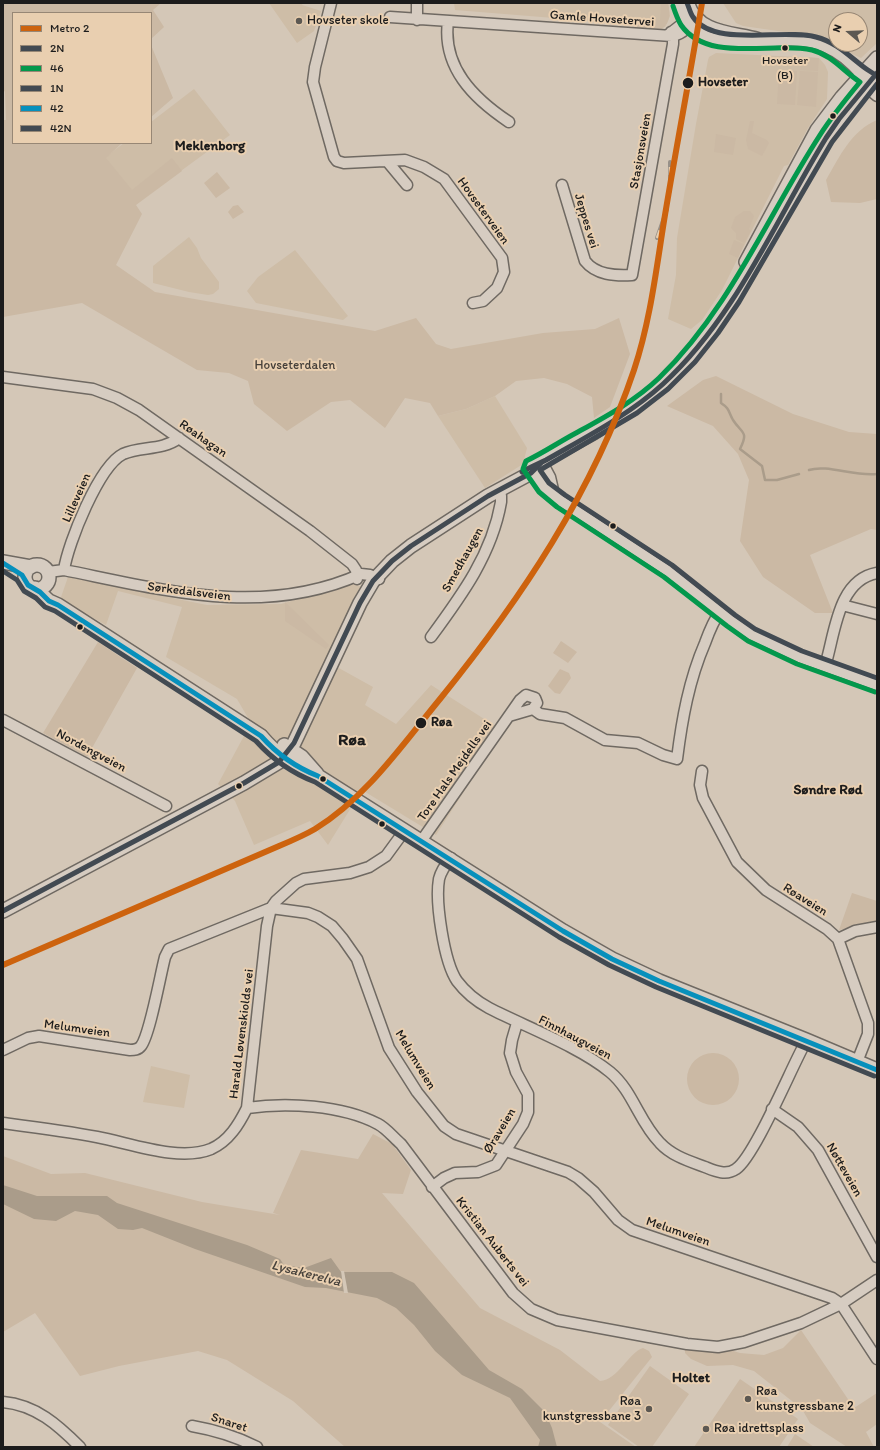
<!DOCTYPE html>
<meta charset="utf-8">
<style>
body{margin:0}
#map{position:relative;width:880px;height:1450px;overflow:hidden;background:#d4c7b7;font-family:Itim,sans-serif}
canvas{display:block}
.frame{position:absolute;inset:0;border:4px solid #1c1c1c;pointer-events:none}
.legend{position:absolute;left:12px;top:12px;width:140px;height:132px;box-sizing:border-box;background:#e9cfb0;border:1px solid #978775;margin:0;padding:5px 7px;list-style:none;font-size:12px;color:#1c1c1c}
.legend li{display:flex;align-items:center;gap:8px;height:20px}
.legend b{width:20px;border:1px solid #978775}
.north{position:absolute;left:828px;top:12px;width:40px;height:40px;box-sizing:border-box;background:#e9cfb0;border:1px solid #978775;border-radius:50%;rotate:289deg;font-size:11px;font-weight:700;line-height:16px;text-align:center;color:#1c1c1c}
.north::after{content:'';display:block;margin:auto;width:14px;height:18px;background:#5c5852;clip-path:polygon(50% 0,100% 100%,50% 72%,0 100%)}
</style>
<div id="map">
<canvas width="880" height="1450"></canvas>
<div class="frame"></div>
<ul class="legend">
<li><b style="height:5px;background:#cd630e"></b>Metro 2</li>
<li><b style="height:5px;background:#424a52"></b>2N</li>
<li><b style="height:5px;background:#03984c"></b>46</li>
<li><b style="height:5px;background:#424a52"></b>1N</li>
<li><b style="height:5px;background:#0790bc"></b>42</li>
<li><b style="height:5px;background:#424a52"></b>42N</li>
</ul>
<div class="north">N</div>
</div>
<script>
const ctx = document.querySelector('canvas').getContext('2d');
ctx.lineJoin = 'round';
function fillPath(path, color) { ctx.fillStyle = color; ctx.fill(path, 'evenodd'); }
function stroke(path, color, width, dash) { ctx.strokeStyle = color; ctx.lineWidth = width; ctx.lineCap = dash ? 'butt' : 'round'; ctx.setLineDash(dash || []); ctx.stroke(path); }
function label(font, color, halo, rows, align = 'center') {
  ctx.font = font + ' Itim,sans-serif'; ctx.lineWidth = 4; ctx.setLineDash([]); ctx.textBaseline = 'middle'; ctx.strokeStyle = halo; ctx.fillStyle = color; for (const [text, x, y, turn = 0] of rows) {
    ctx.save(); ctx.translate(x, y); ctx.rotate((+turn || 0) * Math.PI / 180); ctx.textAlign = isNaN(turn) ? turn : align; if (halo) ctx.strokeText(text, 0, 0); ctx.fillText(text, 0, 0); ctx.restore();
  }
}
fillPath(new Path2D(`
 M269,3H303L302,5L321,11L314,31L297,43Z
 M454,3H668L670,16L665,27L455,10Z
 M723,3H877V43L861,58L813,36L743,26L736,23ZM836,20H860V44H836Z
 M716,53L819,58L825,65L828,72L827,99L808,128L788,165L784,166L722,290L702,320L691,329L668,319L676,275L677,238L696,124L708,60L709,57Z
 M194,89L230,135L133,206L100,161L124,143H151V122Z
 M189,237L197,248L201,258L219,282V289L213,294L208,295L189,292L153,283V266Z
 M295,250L348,316L343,320L256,303L247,291L258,277Z
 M495,396L527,448L523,464L485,488L438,416L466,409Z
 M68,577L207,605L281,604L353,583L363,588L328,662L373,687L365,705L396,724L431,685L503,731L436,835L362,790L328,845L310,821L254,845L235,801L218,784L251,723L237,699L166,657L182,607L118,591L106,625L60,600Z
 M151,1066L190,1075L184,1108L143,1102Z`), '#cebda7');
fillPath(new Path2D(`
 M3,3H161L153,10L164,27L151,39V13H13V143H122L106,158L132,190L172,158L182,171L136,205L142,214L116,265L155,292L375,331L416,318L436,344L451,349L543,333L595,329L619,318L630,354L610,407L594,418L592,397L567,384L544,378L516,381L495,396L466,409L438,416L430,403L405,398L385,428L350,400L331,402L287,431L254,404L248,381L229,373L197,370L82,303L3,317V120H6L5,92L3,89Z
 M661,3H668C670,13 671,22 662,29L637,28V19L660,20Z
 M151,45L173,98L151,117Z
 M801,57L819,58L818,71L800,70Z
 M779,70L797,71L795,105L777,104Z
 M800,71L818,72L816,107L797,105Z
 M877,120V199L860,203L831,202L826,180C840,156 851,131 877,120Z
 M750,121H754L752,133L767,140L769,143L762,156L748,149L746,140Z
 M716,134L736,138L733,155L714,152Z
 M217,172L230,188L216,198L204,183Z
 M238,205L244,212L233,219L228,212L233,206Z
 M744,211H750L754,216L749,229L751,231L744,243L736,239V233L731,228L735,217Z
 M734,240L744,244L738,258L729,254Z
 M716,376L793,414L849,432L877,434V530L871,529L810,555L833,613H815L763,577L740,541L749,480L738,454L713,426L667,406L703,380Z
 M285,602L329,645L326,649L285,621Z
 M561,641L577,652L568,663L553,653Z
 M98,642L137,668L87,757L43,733Z
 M560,669L569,673L571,678L560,694L555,693L548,686Z
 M852,893L877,901V922L839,930Z
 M687 1079a26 26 0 1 1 52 0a26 26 0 1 1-52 0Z
 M373,1134L392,1144L411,1170L403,1194L382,1193L480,1308L560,1350L600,1381C618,1380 629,1352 643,1348L649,1351L652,1357L600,1422L636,1447H345L293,1401L227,1360L198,1351L119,1366L80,1376L35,1313L3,1332V1156L51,1174L85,1173L202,1202L280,1215L273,1213L301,1150L358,1159Z
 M801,1330L854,1408L877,1393V1424L866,1432L874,1447H847L810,1423L802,1409L754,1371L733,1365L707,1366L691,1359L685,1353V1349L730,1350L740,1353L764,1355L783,1348Z
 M650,1366L689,1394L652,1447H639L608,1425Z
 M740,1379L798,1419L779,1447H694Z
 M795,1434L814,1447H787Z`), '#cbb9a4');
fillPath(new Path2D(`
 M3,1185L37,1196H107L117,1203L247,1245L280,1259L284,1265L304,1268L331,1258L341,1272H392L414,1283L489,1370L522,1389L545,1412L552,1428L557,1447H538L540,1440L510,1398L462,1375L435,1351L414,1325L396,1308L377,1298L326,1288L305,1287L195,1249L142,1228L133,1230L118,1229L98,1215L75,1211L56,1221L34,1219L3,1204Z`), '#aa9c8a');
fillPath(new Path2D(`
 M341,1271H344L348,1293H344Z`), '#d4c7b7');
stroke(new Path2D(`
 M721,394V403C730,409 728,411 733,420C742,434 749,431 740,449L762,466L765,480H777L799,474
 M809,470C827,464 855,477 877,474`), '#aa9c8a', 2.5);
const minor = new Path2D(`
 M331,3L315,67L313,82L334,157L337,161L344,163L405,160L424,167L444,179L502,258L504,272L497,288L483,301L473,303
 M679,3C695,64 771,32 814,43C829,47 842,55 853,66C856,69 859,73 862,75C867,78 872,80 877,85
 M689,3C699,33 733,31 758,38
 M390,17L672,36C683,34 692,25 695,15
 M417,20V3
 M448,21C442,67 473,98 509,122
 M668,35L691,17
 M863,81L866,87L877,96
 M387,161L407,185
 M562,185L585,261C596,275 615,276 632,275L673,44V38L671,32
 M3,377L93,389L117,398L139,410L310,531L352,564L356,570L357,579
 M542,462L550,477L554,494
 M530,467L544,488L561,501L668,571L731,621L752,635L799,657L877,685
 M64,570C68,543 99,466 123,454C141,446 162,451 179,438
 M48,572L64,570C164,590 263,618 361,574L370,575L379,579
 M842,605L877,614
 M431,637C462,595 492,554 501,502V496L498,490
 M825,666C835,635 837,580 877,573
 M533,709L540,714L565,718L605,740L638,743L663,755L677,759C682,719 689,680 705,643C709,632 713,621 720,612
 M3,720L166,806
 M702,771L700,785L703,798L737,862L766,890L827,929L838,939L868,1023V1034L857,1062
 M422,840L520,700L526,695L535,698L537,703L533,709L509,716
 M451,858C446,864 441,871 439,879C435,902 444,962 457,981C466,993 476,1001 489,1008C526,1027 578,1046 610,1072C633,1091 639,1122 660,1143C672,1156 689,1161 705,1167C715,1171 726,1176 736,1169C754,1157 790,1071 803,1047
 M838,939L855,931L877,927
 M3,1050L28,1038L39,1036L130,1050C134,1050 138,1050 141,1046C150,1034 160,976 165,957L169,949L271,908L308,913L318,917L332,926L343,939L357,959L389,1048L417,1092L444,1126L456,1134L568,1172L578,1178L594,1192L618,1220L632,1230L832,1298L841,1304L877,1359
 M247,1108C286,1102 342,1105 378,1124C386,1128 394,1138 401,1144L513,1293L531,1309L557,1320L687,1344L718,1347L744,1342L801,1323L841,1304L877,1280
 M772,1109L798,1127L818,1150L877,1257
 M3,1123C34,1127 66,1131 97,1137C130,1143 179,1162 211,1149C229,1141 239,1124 247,1108L267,926L271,908L276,901L296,883L304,879L350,873L369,867L386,856L405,830
 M432,1187L444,1178L455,1173L478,1172L496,1165L523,1124L528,1112V1094L516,1072L510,1053L512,1040L517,1023
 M3,1402C36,1405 58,1425 80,1447
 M192,1426C215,1430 237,1437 257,1447`);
const major = new Path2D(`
 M746,262L817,130L842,97L877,58
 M535,465L593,433L634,407L663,384L684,364L700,344L743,283L826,138L839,119L877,73
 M3,562L31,567
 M25 577a12 12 0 1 1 24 0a12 12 0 1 1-24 0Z
 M35,588L49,601L58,605L261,736C276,754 295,768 318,776L563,931L612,959L659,981L806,1040L877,1070
 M284,745L302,757L317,774
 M3,911L244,783L279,762L294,743L360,603L373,581L392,561L411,546L488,496L531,473L542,462`);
stroke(minor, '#6f6962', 13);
stroke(major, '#6f6962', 16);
stroke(minor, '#d6ccc1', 10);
stroke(major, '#d6ccc1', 13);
const rail = new Path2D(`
 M670,191V162
 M657,238L667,209`);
stroke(rail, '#979088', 4);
stroke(rail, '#e9cfb0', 2.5, [8]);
stroke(new Path2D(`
 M522,472C530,467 538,464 546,460C586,437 629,415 663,384C736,317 775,221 826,138L839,119L877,73
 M3,911L244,783L279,762L294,743L360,603L373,581L392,561L411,546L488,496L531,473L542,462`), '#424a52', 5);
stroke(new Path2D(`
 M673,6C675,12 678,20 681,25C708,64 774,41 812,50C832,55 844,72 860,82C846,99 832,116 820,135C767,217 730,309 659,378C635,401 605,417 576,433C559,442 543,453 526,461L523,469L539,492L557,507L664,577L727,626L748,641L797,664L875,692`), '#03984c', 5);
stroke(new Path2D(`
 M687,3C689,7 690,13 693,17C714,48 783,28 816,37C836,42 849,56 865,68C869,71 873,73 877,76
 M877,84L832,142L739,302L718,333L695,362L668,389L637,413L540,470L549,483L565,495L672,565L735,615L755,629L802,651L877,678`), '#424a52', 5);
stroke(new Path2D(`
 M3,563L22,575L28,585L40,592L49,601L58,605L261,736C277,754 295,767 318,776L563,931L612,959L659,981L877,1070`), '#0790bc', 5);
stroke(new Path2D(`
 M3,571L17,580L24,591L36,598L45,607L55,611L256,741C273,760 292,773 315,782L559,937L609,965L656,987L874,1076`), '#424a52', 5);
stroke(new Path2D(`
 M3,965L279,846C291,841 303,836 315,829C366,798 403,744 440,699C521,599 593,492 634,370C650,322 656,271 664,221C676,148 690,76 702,3`), '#cd630e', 6);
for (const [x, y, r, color] of [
 [299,21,4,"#5c5852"],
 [785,48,3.5,"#1c1c1c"],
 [688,83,6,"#1c1c1c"],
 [833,116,3.5,"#1c1c1c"],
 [613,526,3.5,"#1c1c1c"],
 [80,627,3.5,"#1c1c1c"],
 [421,723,6,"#1c1c1c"],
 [323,779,3.5,"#1c1c1c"],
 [239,786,3.5,"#1c1c1c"],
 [382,824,3.5,"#1c1c1c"],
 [748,1399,4,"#5c5852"],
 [649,1409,4,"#5c5852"],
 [706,1429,4,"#5c5852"]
]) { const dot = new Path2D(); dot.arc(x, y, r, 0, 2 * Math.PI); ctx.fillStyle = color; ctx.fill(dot); stroke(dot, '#e9cfb0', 1.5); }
label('12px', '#1c1c1c', '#e9cfb0', [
 ["Hovseter",785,61],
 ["(B)",785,76]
]);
label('13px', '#1c1c1c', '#e9cfb0', [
 ["Gamle Hovsetervei",602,19,4],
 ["Stasjonsveien",641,151,-80],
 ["Hovseterveien",483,211,54],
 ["Jeppes vei",586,221,73],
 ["Røahagan",203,439,35],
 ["Lilleveien",77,498,-66],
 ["Smedhaugen",463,560,-61],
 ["Sørkedalsveien",189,592,7],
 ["Nordengveien",91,751,28],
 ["Tore Hals Mejdells vei",455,771,-55],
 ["Røaveien",805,900,32],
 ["Melumveien",77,1029,8],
 ["Harald Løvenskiolds vei",242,1034,-83],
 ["Finnhaugveien",575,1038,28],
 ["Melumveien",415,1060,59],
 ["Øraveien",500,1131,-59],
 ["Nøtteveien",844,1170,60],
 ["Melumveien",678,1232,19],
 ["Kristian Auberts vei",492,1242,52],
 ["Snaret",229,1423,18]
]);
label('13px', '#1c1c1c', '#e9cfb0', [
 ["Hovseter skole",307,21],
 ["Røa",756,1392],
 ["kunstgressbane 2",756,1407],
 ["Røa",641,1402,"right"],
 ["kunstgressbane 3",641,1417,"right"],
 ["Røa idrettsplass",714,1429]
], 'left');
label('bold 13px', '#1c1c1c', '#e9cfb0', [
 ["Hovseter",698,83],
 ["Røa",431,723]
], 'left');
label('13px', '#46403a', '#e9cfb0', [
 ["Hovseterdalen",295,366]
]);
label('bold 14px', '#1c1c1c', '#e9cfb0', [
 ["Meklenborg",210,146],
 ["Søndre Rød",828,790],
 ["Holtet",691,1378]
]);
label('italic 14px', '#47423c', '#e9cfb0', [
 ["Lysakerelva",306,1274,14]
]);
label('bold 17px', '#1c1c1c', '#e9cfb0', [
 ["Røa",352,741]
]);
</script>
